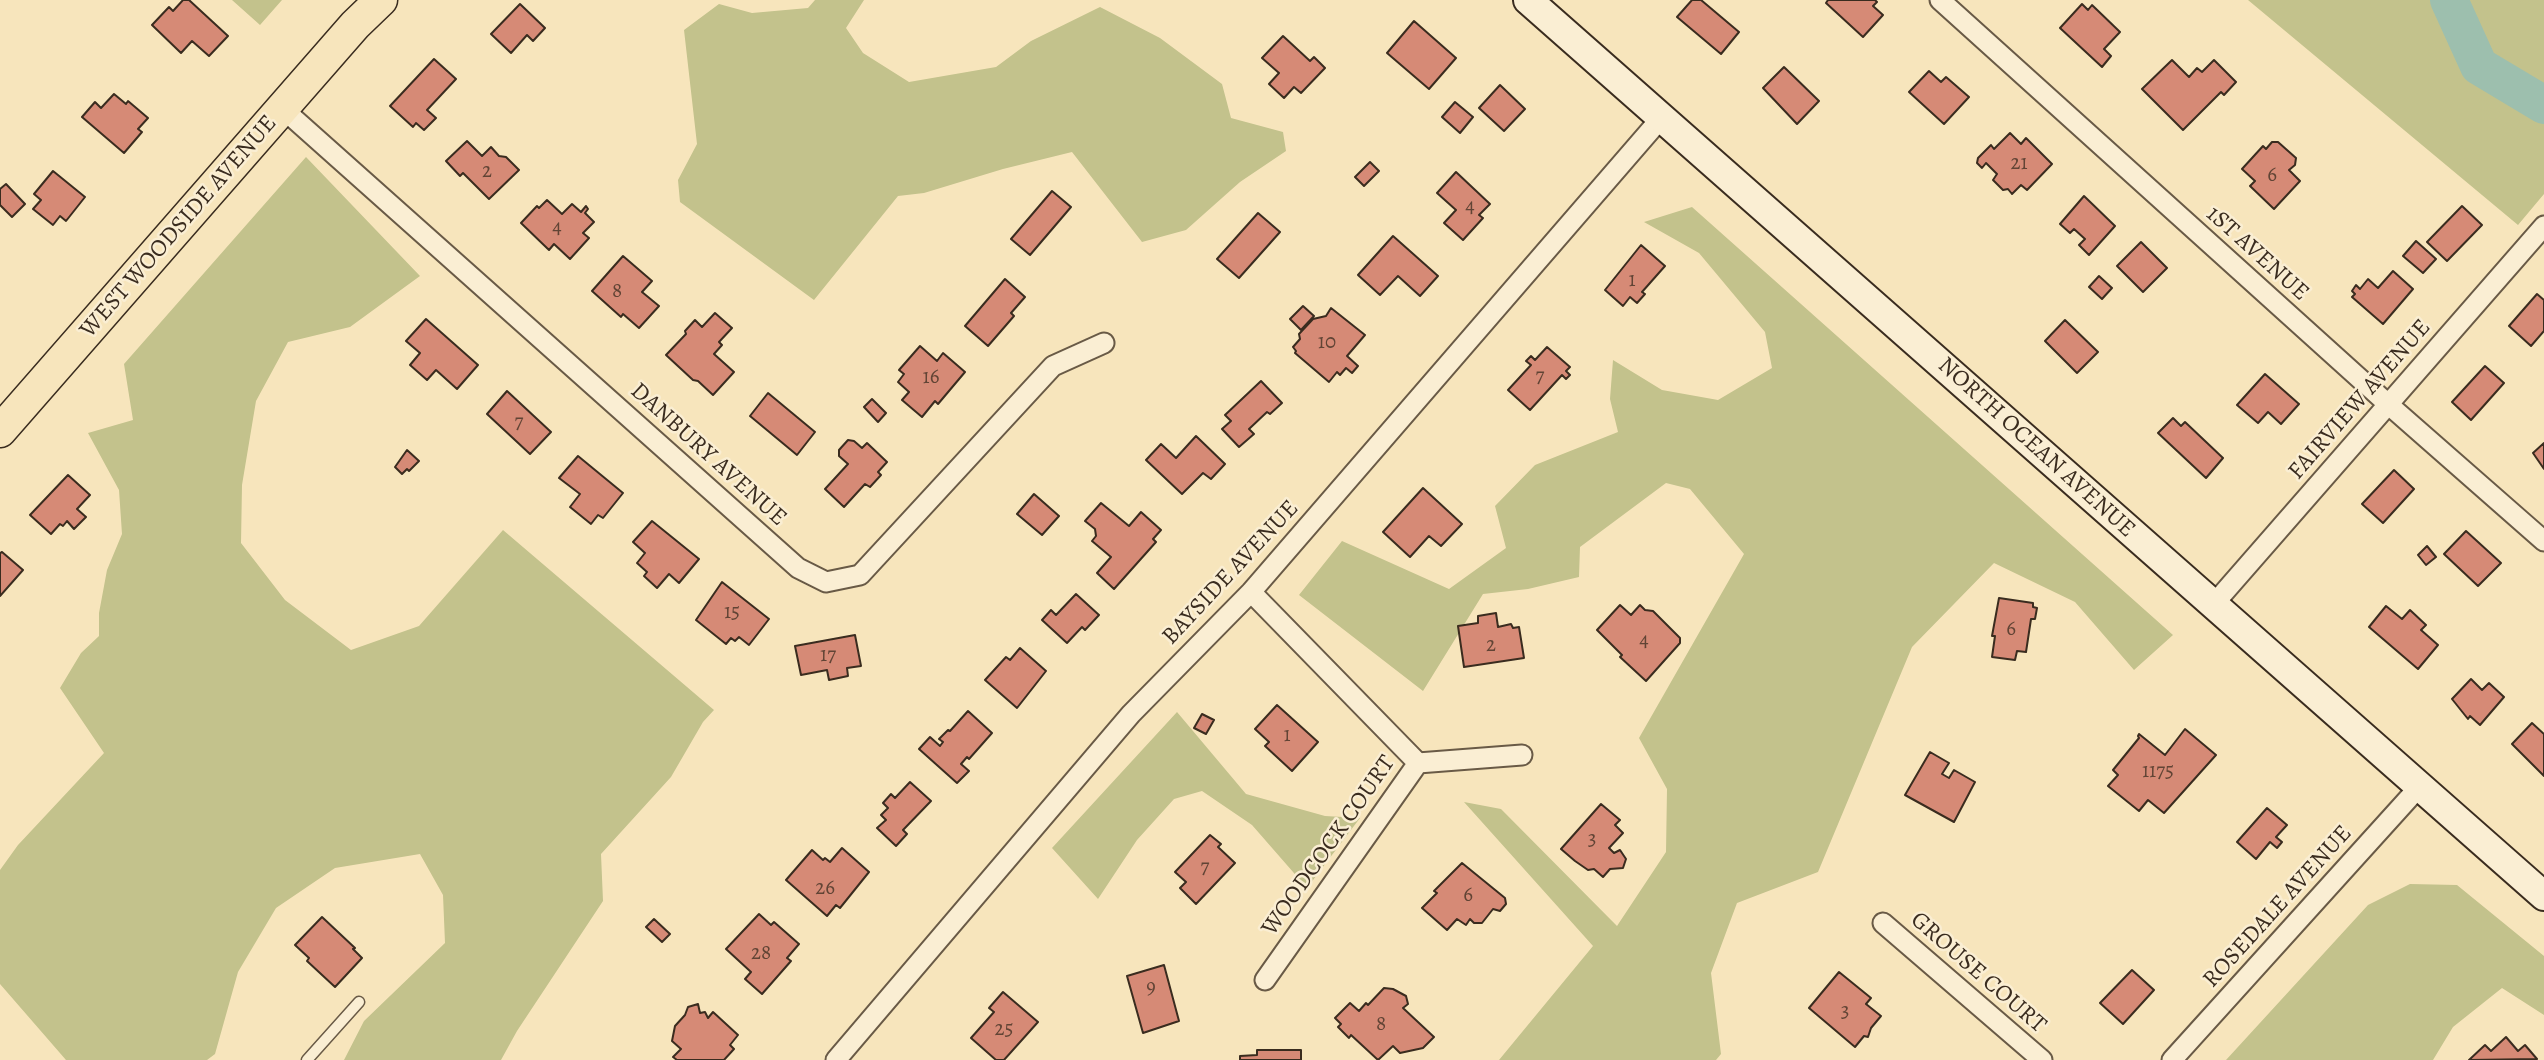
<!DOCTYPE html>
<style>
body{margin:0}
canvas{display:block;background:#f7e5bc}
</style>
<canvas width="2544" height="1060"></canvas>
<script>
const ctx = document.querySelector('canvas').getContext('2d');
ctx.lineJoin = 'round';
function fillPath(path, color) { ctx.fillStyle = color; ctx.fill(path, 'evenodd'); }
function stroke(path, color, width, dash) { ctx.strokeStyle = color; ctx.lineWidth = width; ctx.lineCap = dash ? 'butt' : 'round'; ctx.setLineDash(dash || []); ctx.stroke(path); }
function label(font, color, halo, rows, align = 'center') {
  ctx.font = font + ' Alegreya,serif'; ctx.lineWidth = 5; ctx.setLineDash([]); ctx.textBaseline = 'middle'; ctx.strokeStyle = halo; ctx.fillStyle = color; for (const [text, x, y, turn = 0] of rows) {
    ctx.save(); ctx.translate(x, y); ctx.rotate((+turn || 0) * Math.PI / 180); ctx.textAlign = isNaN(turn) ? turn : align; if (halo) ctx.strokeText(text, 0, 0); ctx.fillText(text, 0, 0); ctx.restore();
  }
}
fillPath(new Path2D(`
 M232,0H282L260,25Z
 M815,0H864L846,28L863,53L909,82L996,67L1031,41L1100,7L1160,38L1222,84L1231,118L1283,132L1286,151L1240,182L1186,230L1142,242L1072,152L1003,169L924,193L898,196L814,300L680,202L678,180L697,144L684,30L719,4L752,13L808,8Z
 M2248,0H2544V194L2518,225Z
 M306,157L420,276L350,327L288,342L256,401L242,485L241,543L285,600L351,650L419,626L503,530L714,710L703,722L671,777L601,854L603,901L517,1031L501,1060H344L364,1021L445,943L443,895L420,854L335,868L276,908L238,972L215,1054L207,1060H66L0,984V870L18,845L104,753L60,688L81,653L99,636V613L107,570L122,534L119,490L88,433L133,420L124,364Z
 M1692,207L2173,635L2134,670L2075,602L1994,563L1912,647L1818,872L1737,903L1711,973L1721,1054L1716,1060H1499L1593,946L1464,802L1501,809L1617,926L1666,852L1667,789L1639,738L1744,554L1690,489L1666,483L1580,547L1579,577L1528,589L1483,594L1423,691L1299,595L1342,541L1449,589L1506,548L1495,506L1535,465L1618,432L1610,399L1613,360L1662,390L1718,400L1772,368L1765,332L1699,253L1644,222Z
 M1177,712L1246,794L1325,816L1360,818L1307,888L1252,825L1202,791L1174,799L1137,840L1098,899L1052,848Z
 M2410,884L2457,885L2544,956V1015L2502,988L2453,1027L2433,1060H2226L2368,905Z`), '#c3c28c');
stroke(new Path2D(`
 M2449,0L2479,66L2544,105`), '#9dbfae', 38);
const building = new Path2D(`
 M183,0H189L228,36L209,56L192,41L181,53L152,25L169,7L173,11Z
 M1692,0H1701L1739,32L1721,54L1677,17Z
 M1828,0H1875L1877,2L1873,6L1883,15L1863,37L1826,3Z
 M520,4L545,28L533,41L527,35L511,53L491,34Z
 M2082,4L2088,10L2092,5L2120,32L2104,49L2111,56L2102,67L2060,28Z
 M1414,21L1456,58L1429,89L1387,53Z
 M1283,36L1310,61L1314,57L1325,68L1301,93L1294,87L1284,98L1269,84L1279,73L1262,58Z
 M434,59L456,79L427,110L436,118L424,130L416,123L413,127L390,106Z
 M2172,60L2189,77L2197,68L2202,72L2214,60L2236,82L2224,95L2221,92L2183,130L2142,89Z
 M1784,67L1819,101L1797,124L1763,88Z
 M1929,71L1941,82L1946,77L1969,97L1944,124L1909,92Z
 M1500,85L1525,109L1504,131L1479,108Z
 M114,94L126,104L128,101L148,118L138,129L142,132L124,153L82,117L95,102L101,108Z
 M1455,102L1473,117L1460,133L1442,117Z
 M2010,133L2021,144L2026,138L2052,164L2027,190L2021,185L2012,194L2008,189L2003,190L1993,180L1997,174L1986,163L1982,168L1977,163L1978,158L1991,145L1994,149Z
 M467,141L482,156L491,147L499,156L506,157L519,170L489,199L463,173L460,176L446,161Z
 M2272,142H2278L2296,158L2295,165L2289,170L2300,181L2274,209L2250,186L2255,181L2242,169L2263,146L2266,149Z
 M1370,162L1379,171L1364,186L1355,177Z
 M53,171L85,197L66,221L60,216L53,225L33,209L41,200L34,194Z
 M1456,172L1490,204L1479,215L1483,218L1463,240L1444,223L1456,210L1437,193Z
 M6,184L25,204L12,217L0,205V189Z
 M1052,191L1071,207L1030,255L1011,239Z
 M2084,196L2115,226L2089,255L2079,245L2085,239L2074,229L2070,233L2060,224Z
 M547,200L562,214L572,204L581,212L586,206L588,209L585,213L594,222L583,233L589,238L570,259L554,244L549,250L521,223L537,206L539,208Z
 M2462,206L2482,225L2447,261L2427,242Z
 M1258,213L1280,232L1239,278L1217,259Z
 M1393,236L1438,276L1420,296L1398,276L1380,295L1358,275Z
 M2416,241L2436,259L2423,273L2403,256Z
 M2141,242L2167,268L2143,292L2117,266Z
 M1641,245L1665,266L1642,292L1645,294L1637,303L1630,297L1623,306L1605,290Z
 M623,256L652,281L642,292L659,306L639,328L623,314L621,317L592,291Z
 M2393,271L2413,289L2383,324L2352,297L2355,294L2352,291L2356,285L2360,289L2368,279L2378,288Z
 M2099,276L2112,288L2102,299L2089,287Z
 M1005,279L1025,297L1011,313L1014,316L988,346L965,326Z
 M2537,294L2544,300V331L2531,346L2509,326Z
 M1303,306L1314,316L1301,330L1290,319Z
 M1331,308L1365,335L1347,356L1358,366L1352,373L1346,368L1340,375L1337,372L1329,382L1295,353L1296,351L1293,347L1300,339L1299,334L1313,319L1326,316Z
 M715,313L732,328L719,342L722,345L714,354L734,372L713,395L698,381L693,380L666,355L686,334L685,331L695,320L702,327Z
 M426,319L478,365L457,389L436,370L427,380L410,365L420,353L406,341Z
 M2065,320L2098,352L2077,373L2045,341Z
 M920,346L937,361L943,353L965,372L938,404L935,401L922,417L902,400L909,392L898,382L904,374L899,370Z
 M1547,347L1570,367L1566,371L1570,375L1566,379L1562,375L1530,410L1508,390L1531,365L1526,361L1531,356L1535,360Z
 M2485,366L2504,383L2471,420L2452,402Z
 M2265,374L2299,404L2281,424L2268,412L2258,423L2237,405Z
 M1261,381L1282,403L1270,414L1267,412L1249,429L1254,434L1239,447L1222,429L1231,421L1225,415Z
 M507,391L551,432L530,454L487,414Z
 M768,393L815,432L797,455L750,416Z
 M872,399L886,413L878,422L864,407Z
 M2173,418L2181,426L2185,422L2223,458L2206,478L2158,433Z
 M1196,436L1225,464L1211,479L1203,473L1182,494L1146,460L1161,444L1176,458Z
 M848,440L854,441L862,448L867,443L887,462L878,472L881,475L870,487L865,484L844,507L825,489L848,464L839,456V450Z
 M2544,443V469L2533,453Z
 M407,450L419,461L409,471L407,469L402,474L395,467Z
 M578,456L623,493L603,518L598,515L591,524L570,507L580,494L559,478Z
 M2394,470L2414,489L2383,523L2362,504Z
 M68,475L90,495L77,509L86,517L74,529L67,521L63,526L60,524L51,534L30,515Z
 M1423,488L1462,524L1441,546L1429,536L1410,557L1383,532Z
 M1034,494L1059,516L1042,535L1017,514Z
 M1101,503L1129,526L1141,512L1161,530L1153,539L1156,542L1114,589L1097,573L1111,557L1092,541L1096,536L1095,529L1085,521Z
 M652,521L699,559L679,583L669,574L657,588L644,576L647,572L637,563L645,553L633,542Z
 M2466,531L2501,563L2478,586L2444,554Z
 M2427,546L2436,557L2426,565L2418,555Z
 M2,552L23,570L0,596V553Z
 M722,582L769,619L749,645L739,637L735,641L731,638L726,644L696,620Z
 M1076,594L1099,615L1085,630L1082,627L1067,643L1042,620L1051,610L1056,615Z
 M1999,598L2033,603V607L2037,608L2035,619H2031L2026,652L2017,651L2015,660L1992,657L1995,636H1992Z
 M1620,605L1631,615L1640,605L1645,610L1653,611L1680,638V643L1646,681L1620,657L1622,655L1597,630Z
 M2386,606L2402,619L2410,610L2426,625L2421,630L2438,645L2418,669L2369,627Z
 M1496,613L1498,627L1511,624L1513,628L1519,627L1524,658L1464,667L1458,626L1478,623V616Z
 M855,635L861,666L847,668L848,676L829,680L827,670L801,675L795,646Z
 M1020,648L1046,671L1017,708L985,680L1006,657L1010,660Z
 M2471,679L2482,690L2489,683L2504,697L2480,725L2470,716L2468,719L2452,699Z
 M1277,705L1318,742L1292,771L1265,746L1269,742L1255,729Z
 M968,711L992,733L969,759L967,757L961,764L969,771L957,783L919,749L930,737L940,746L943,742L939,739L948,730L950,731Z
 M1202,714L1214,720L1206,734L1194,728Z
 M2532,723L2544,734V776L2512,744Z
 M2185,729L2216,755L2164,813L2148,800L2139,811L2108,786L2118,775L2113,770L2139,738L2138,736L2139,734L2165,755Z
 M1930,752L1949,763L1942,774L1949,778L1954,770L1975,782L1954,822L1905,795Z
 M910,782L931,801L903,830L907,834L896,846L877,828L886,820L881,815L888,808L883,803L891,794L895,798Z
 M1601,804L1620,820L1615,825L1623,833L1609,848L1614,853L1620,850L1626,859L1623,868L1610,869L1603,877L1594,869L1588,870L1575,861L1561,849Z
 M2267,808L2287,825L2276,837L2282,842L2277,848L2270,842L2256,859L2237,842Z
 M1210,835L1221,844L1218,847L1235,863L1196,904L1180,888L1186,882L1175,872Z
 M842,848L869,872L840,908L836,905L827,916L786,880L812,850L823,860L825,858L830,862Z
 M1462,863L1505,898L1506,904L1500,911L1493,909L1482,923H1474L1470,919L1466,925L1457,919L1447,930L1422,908L1437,893L1434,891Z
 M759,914L771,925L774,922L799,944L787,958L791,961L762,994L745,979L751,972L726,949Z
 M322,917L355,948L353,949L362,958L335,987L307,961L309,958L295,945Z
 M654,919L670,934L662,942L646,927Z
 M1164,965L1179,1021L1143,1033L1127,976Z
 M2132,970L2154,990L2123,1024L2100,1003Z
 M1839,972L1871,998L1866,1004L1881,1016L1871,1028L1868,1037L1864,1036L1855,1047L1809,1008Z
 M1384,988L1393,989L1406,996L1408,1004L1403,1008L1434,1037L1423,1048L1400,1053L1393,1046L1378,1060L1351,1035L1349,1038L1338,1027L1341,1024L1335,1018L1350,1003L1359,1011L1366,1003L1368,1005Z
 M1003,992L1038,1022L1004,1060H996L971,1038L994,1012L989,1008Z
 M698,1004L700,1013L705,1012L708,1018L713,1012L738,1035L730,1045L734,1049L724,1060H677L673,1057L681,1049L672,1041L675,1026L685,1015L688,1007Z
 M2506,1037L2518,1051L2525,1045L2537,1059L2469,1060L2485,1045L2491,1051Z
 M1257,1050H1301V1060H1240V1056L1257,1055Z`);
fillPath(building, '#d68a76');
stroke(building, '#3a2c1f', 2);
const lane = new Path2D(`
 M307,1060L359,1002`);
const street = new Path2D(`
 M1940,0L2389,405L2544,541
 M282,108L798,568L826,582L860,575L1053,366L1104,343
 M1251,592L1418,763
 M2213,605L2544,226
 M1418,763L1522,755
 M1883,923L2042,1060
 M1265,980L1418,763
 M836,1060L1131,714L1251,592L1662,117
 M2172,1060L2419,787`);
const secondary = new Path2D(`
 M1528,0L2544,896`);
const primary = new Path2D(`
 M0,431L355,25L381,0`);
stroke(lane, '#695a46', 13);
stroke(street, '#695a46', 23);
stroke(secondary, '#3a2c1f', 32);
stroke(primary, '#3a2c1f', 35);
stroke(lane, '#faeed3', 10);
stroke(street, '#faeed3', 19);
stroke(secondary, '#faeed3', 28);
stroke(primary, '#f7e5bc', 32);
label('21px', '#614435', null, [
 ["21",2019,164],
 ["2",487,172],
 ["6",2272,176],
 ["4",1470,207],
 ["4",557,228],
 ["1",1632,281],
 ["8",617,292],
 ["10",1327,343],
 ["7",1540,377],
 ["16",931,378],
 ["7",519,423],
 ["15",732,613],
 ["6",2011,630],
 ["4",1644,641],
 ["2",1491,646],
 ["17",828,656],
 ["1",1287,736],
 ["1175",2158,772],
 ["3",1592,840],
 ["7",1205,868],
 ["26",825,889],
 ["6",1468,896],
 ["28",761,954],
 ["9",1151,988],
 ["3",1845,1012],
 ["8",1381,1025],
 ["25",1004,1030]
]);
label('24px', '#3a2c1f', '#faeed3', [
 ["WEST WOODSIDE AVENUE",179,227,-49],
 ["1ST AVENUE",2257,254,42],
 ["FAIRVIEW AVENUE",2360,400,-49],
 ["NORTH OCEAN AVENUE",2036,448,42],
 ["DANBURY AVENUE",708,455,42],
 ["BAYSIDE AVENUE",1231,573,-47],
 ["WOODCOCK COURT",1329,846,-55],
 ["ROSEDALE AVENUE",2278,907,-48],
 ["GROUSE COURT",1978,973,41]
]);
</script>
